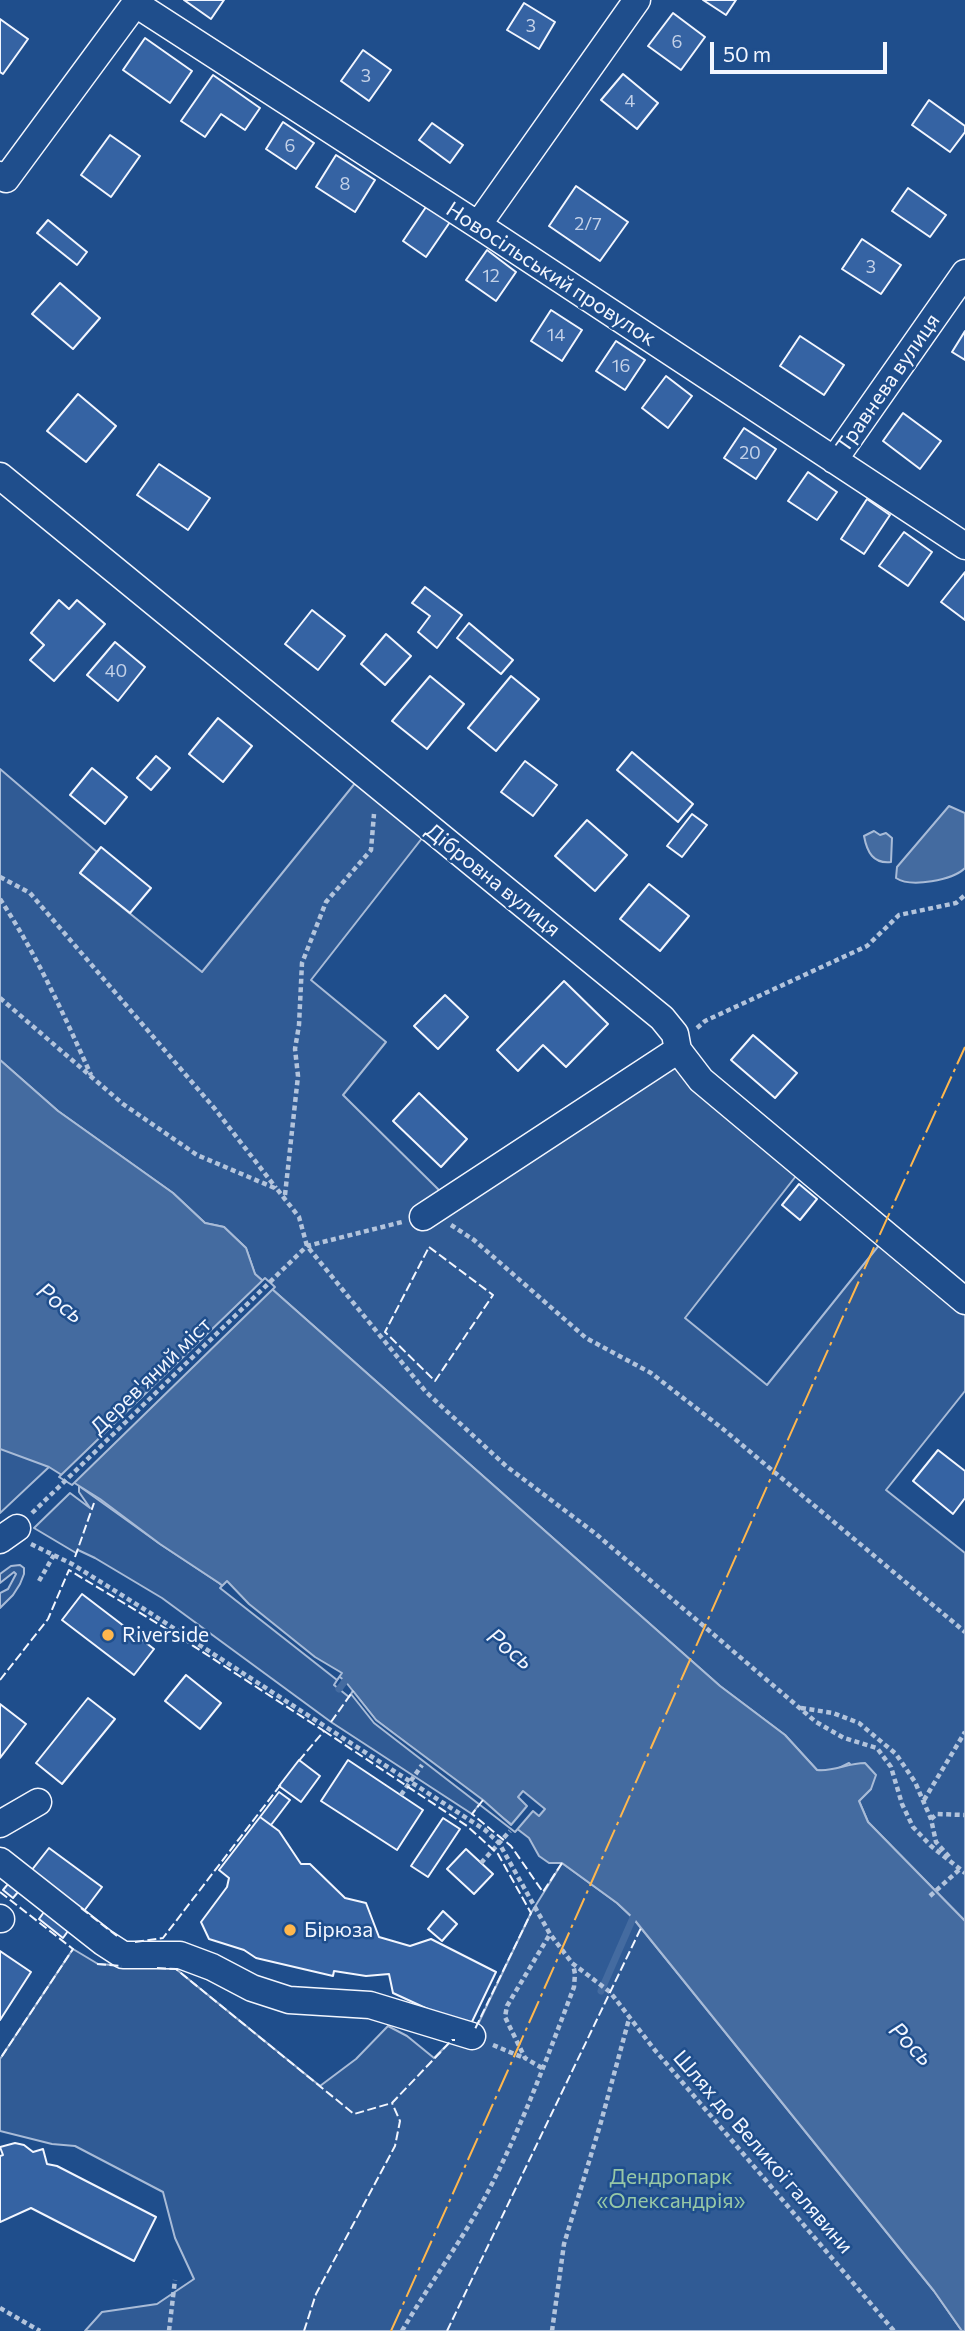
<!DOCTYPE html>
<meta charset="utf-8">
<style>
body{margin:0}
#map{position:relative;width:965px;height:2331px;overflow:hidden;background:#1f4e8c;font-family:Commissioner,sans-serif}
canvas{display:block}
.scale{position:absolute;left:710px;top:42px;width:177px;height:32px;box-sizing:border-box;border:4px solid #f2f6ff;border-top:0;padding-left:9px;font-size:21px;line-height:24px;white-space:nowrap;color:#f2f6ff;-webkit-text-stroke:5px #1f4e8c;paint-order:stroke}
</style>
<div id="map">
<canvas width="965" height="2331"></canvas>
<div class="scale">50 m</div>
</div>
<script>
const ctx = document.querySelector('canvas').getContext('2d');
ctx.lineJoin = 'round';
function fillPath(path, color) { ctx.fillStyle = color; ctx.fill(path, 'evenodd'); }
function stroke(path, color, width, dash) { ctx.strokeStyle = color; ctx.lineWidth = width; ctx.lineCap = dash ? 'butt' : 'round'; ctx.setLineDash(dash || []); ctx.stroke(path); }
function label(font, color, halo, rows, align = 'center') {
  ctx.font = font + ' Commissioner,sans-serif'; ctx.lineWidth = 5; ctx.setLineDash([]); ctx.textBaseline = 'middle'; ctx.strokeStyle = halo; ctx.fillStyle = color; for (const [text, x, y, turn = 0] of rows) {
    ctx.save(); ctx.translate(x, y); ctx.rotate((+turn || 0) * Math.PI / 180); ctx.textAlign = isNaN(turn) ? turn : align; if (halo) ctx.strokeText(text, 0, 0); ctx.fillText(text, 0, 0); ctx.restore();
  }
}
const built = new Path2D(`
 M0,769L97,852L80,873L202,972L356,782L423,837L311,980L386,1042L343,1095L449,1200L678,1050L803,1167L685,1318L767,1385L880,1244L965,1313V1391L886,1490L965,1553V1921L868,1822L859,1801L871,1789L849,1763L831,1772L817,1770L785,1735L720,1686L255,1274L246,1248L224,1227L205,1223L173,1193L58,1111L0,1060Z
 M0,1442L49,1467L0,1513Z
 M79,1486L160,1544L219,1583L339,1677L334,1685L349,1697L353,1691L376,1720L481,1802L472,1814L331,1722L162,1598L95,1558L78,1550L76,1553L34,1528L70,1493L90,1508L79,1492Z
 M20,1565L24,1568V1574L20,1584L13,1595L0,1608V1593L8,1589L16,1574L14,1572L0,1583V1574L11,1566Z
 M562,1863L617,1903L633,1918L934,2291L962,2331H85L102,2312L157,2304L194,2279L175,2238L163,2192L75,2146L52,2144L0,2131V2059L73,1949L98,1964L176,1969L320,2086L356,2059L388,2026L407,2036L434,2058L452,2040L470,2041L531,1913Z`);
fillPath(built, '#305b95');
stroke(built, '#a8bbd7', 2);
const water = new Path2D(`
 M949,806L965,813V868C953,880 911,888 896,878L897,867Z
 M874,831L880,835L886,833L892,838L891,862C873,864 867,852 864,836Z
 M0,1060L58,1111L173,1193L205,1223L224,1227L246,1248L255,1274L720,1686L785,1735L817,1770C834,1772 847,1763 865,1763L876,1775L871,1789L859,1801L868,1822L965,1921V2331H962L934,2291L633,1918L617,1903L562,1863H549L539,1856L529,1838L376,1720L345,1681L219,1583L160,1544L100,1499L49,1467L0,1449Z`);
fillPath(water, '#446ba0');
stroke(water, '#a8bbd7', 2);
const pier = new Path2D(`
 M265,1278L275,1287L72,1485L59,1477Z
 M227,1581L249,1604L315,1657L342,1673L337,1680L220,1588Z
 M353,1691L376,1720L483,1800L511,1825L527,1806L518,1797L523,1791L545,1809L539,1816L533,1811L515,1832L374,1723L351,1694Z`);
fillPath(pier, '#1f4e8c');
stroke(pier, '#a8bbd7', 2);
stroke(new Path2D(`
 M339,1689L345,1681
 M601,1991L633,1918`), '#446ba0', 7);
const building = new Path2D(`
 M184,0H224L211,19Z
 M703,0H736L726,15Z
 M524,3L555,22L539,49L507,30Z
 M673,13L705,37L681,70L648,46Z
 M0,19L28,39L3,74L0,72Z
 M145,38L192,71L170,103L123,70Z
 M363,50L391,70L369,101L341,81Z
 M623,74L658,103L637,129L601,100Z
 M213,75L260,108L245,130L221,114L205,137L181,121Z
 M929,100L965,126V132L950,152L912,125Z
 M283,122L314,143L296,169L266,149Z
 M432,123L463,145L450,163L419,140Z
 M110,135L140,156L111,197L81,175Z
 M336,155L375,180L355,212L316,187Z
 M576,186L628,222L600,261L549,226Z
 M908,188L946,215L930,237L892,211Z
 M426,207L450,222L426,257L403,241Z
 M48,220L87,252L77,265L37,233Z
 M862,239L901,265L881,294L842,269Z
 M487,250L516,272L496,301L466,280Z
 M60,283L100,318L73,349L32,314Z
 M551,310L582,330L562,361L531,341Z
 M965,331V360L952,352Z
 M800,336L844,365L824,395L780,366Z
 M616,341L645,360L625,390L596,371Z
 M666,376L692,396L668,428L642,408Z
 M78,394L116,426L86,462L47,431Z
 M903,413L941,441L920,469L883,441Z
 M744,428L776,449L756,479L724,458Z
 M159,464L210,498L188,530L137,495Z
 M808,472L837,492L817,520L788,501Z
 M867,499L890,515L864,554L841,539Z
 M904,532L932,552L908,586L879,566Z
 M965,572V620L941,602Z
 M425,587L462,615L437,648L418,632L430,616L412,603Z
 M59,600L69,609L77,600L105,624L54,681L30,660L44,645L31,633Z
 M312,610L345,636L318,670L285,644Z
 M469,623L513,660L501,674L457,638Z
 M386,634L411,656L385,685L361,664Z
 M115,642L145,667L118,701L87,675Z
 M430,676L464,704L427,749L392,721Z
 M511,676L539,699L496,751L468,728Z
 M218,718L252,746L223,782L189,754Z
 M632,752L693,804L678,822L617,770Z
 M156,756L170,768L151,790L137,778Z
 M525,761L557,785L533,816L501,792Z
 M92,768L127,797L105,824L70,795Z
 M692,814L707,825L682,857L667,846Z
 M587,820L627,855L595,891L555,856Z
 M101,847L151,888L130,913L80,873Z
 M649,884L689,916L660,951L620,919Z
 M564,981L608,1024L566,1067L543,1045L518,1071L497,1050Z
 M445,995L468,1017L438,1049L414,1026Z
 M753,1035L797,1073L775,1098L731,1060Z
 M419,1093L467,1139L441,1167L393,1121Z
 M799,1184L817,1199L800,1220L782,1205Z
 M938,1450L965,1471V1498L953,1514L913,1481Z
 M82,1594L154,1649L134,1675L62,1620Z
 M186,1675L221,1703L200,1729L165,1701Z
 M88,1698L115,1719L62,1784L36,1763Z
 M0,1704L26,1724L0,1758Z
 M299,1760L320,1776L301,1802L279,1786Z
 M348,1760L423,1810L397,1850L321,1801Z
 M279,1792L290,1800L271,1825L260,1817Z
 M260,1817L279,1831L301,1864H310L345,1898L366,1903L379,1937L410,1946L431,1939L496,1972L469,2028L393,1993L389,1974L366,1976L334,1971L333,1976L256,1958L244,1950L209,1939L201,1922L227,1887L229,1878L219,1870Z
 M443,1818L460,1829L428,1877L411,1866Z
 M49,1848L102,1887L84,1911L31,1871Z
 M466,1849L493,1874L474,1894L447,1869Z
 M8,1884L18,1892L13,1898L3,1890Z
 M443,1911L457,1924L442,1941L428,1929Z
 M44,1912L68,1931L63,1938L39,1919Z
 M0,1951L31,1972L0,2020Z
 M15,2143L24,2145L33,2152L43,2149L47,2164L57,2166L156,2217L134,2261L31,2208L0,2222V2156L3,2155L0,2147Z`);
fillPath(building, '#3563a3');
stroke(building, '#f2f6ff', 2);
const minor = new Path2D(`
 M136,4L478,225L965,546
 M0,175L6,179L138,0
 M478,225L637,0
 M834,460L965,273
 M0,476L662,1018L675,1034L678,1050L701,1080L965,1301
 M423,1217L678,1050
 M0,1540L17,1528
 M0,1824L38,1802
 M0,1861L103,1942L123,1955H180L212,1967L252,1988L289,2000L370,2005L472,2036
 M0,1918L1,1919`);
stroke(minor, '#f2f6ff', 29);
stroke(new Path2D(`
 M0,877L30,893L215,1109L276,1188
 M0,899C37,955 64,1015 91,1075
 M0,998L123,1104L197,1155L277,1189L299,1217L307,1246L426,1392L506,1466L596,1534L816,1722L844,1738L877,1748L891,1767L902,1804L913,1827L931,1846L965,1873
 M697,1028L705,1021L867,946L899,915L956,903L965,895
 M285,1195L298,1076L295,1049L299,1025L302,963L326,902L371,850L374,814
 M451,1225L474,1240L586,1338L651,1373L723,1429L965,1632
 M32,1513L307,1246L402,1222
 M31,1544L72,1564L144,1609L485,1830L499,1843L550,1934L572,1963L610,1992L654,2049L894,2331
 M39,1581L54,1555
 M801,1708L833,1713L859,1723L896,1754L915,1782L931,1819L936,1842L951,1859
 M401,1795L422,1765
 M924,1800L965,1732
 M931,1819L937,1814L965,1815
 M481,1863L510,1831
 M930,1896L960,1869
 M493,2045L524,2058
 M542,2068L525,2058L505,2017L507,2006L550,1934
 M0,2308L40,2331
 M169,2331L175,2280
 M402,2331C428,2286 459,2245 484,2199C520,2132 547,2058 574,1987L575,1974L573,1964
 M552,2331L564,2244L601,2122L629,2019`), '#b3c4dc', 4.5, [5, 3.5]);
stroke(minor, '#1f4e8c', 26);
stroke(new Path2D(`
 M429,1247L493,1295L435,1381L385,1332Z
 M75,1557L94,1503
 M0,1680L48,1619L69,1570L175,1634L324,1731L297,1763
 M331,1722L353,1691
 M324,1731L467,1826L498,1854L531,1913L475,2029
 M483,1800L472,1814L511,1846L543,1892L562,1863
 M0,1892L73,1949L0,2059
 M81,1908L117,1936
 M135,1942L163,1938L282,1783
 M97,1964L122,1966
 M157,1968L176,1969L354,2114L392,2103L452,2040H455
 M304,2331L316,2294L395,2146L400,2121L392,2103
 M447,2331L641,1928`), '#f2f6ff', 2, [9, 3.5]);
stroke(new Path2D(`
 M391,2331C584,1904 770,1473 965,1047`), '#ffb74d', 2, [24, 5, 3.5, 5]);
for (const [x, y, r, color] of [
 [108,1635,7,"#ffb74d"],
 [290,1930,7,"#ffb74d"]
]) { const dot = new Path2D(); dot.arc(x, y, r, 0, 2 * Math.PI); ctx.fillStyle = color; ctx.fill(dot); stroke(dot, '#1f4e8c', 2.5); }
label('18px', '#c3d1e8', null, [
 ["3",531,26],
 ["6",677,42],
 ["3",366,76],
 ["4",630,101],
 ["6",290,146],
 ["8",345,184],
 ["2/7",588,224],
 ["3",871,267],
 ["12",491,276],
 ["14",556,335],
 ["16",621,366],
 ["20",750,453],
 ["40",116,671]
]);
label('21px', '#f2f6ff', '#1f4e8c', [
 ["Новосільський провулок",551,274,33],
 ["Травнева вулиця",888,383,-55],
 ["Дібровна вулиця",493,880,39],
 ["Дерев'яний міст",151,1376,-44],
 ["Шлях до Великої галявини",763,2152,49]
]);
label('21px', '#f2f6ff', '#1f4e8c', [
 ["Riverside",122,1635],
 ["Бірюза",304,1930]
], 'left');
label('21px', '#97c8a6', '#1f4e8c', [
 ["Дендропарк",671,2177],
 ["«Олександрія»",671,2201]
]);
label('italic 23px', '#f2f6ff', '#1f4e8c', [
 ["Рось",60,1303,37],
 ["Рось",510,1649,38],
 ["Рось",911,2044,45]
]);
</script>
